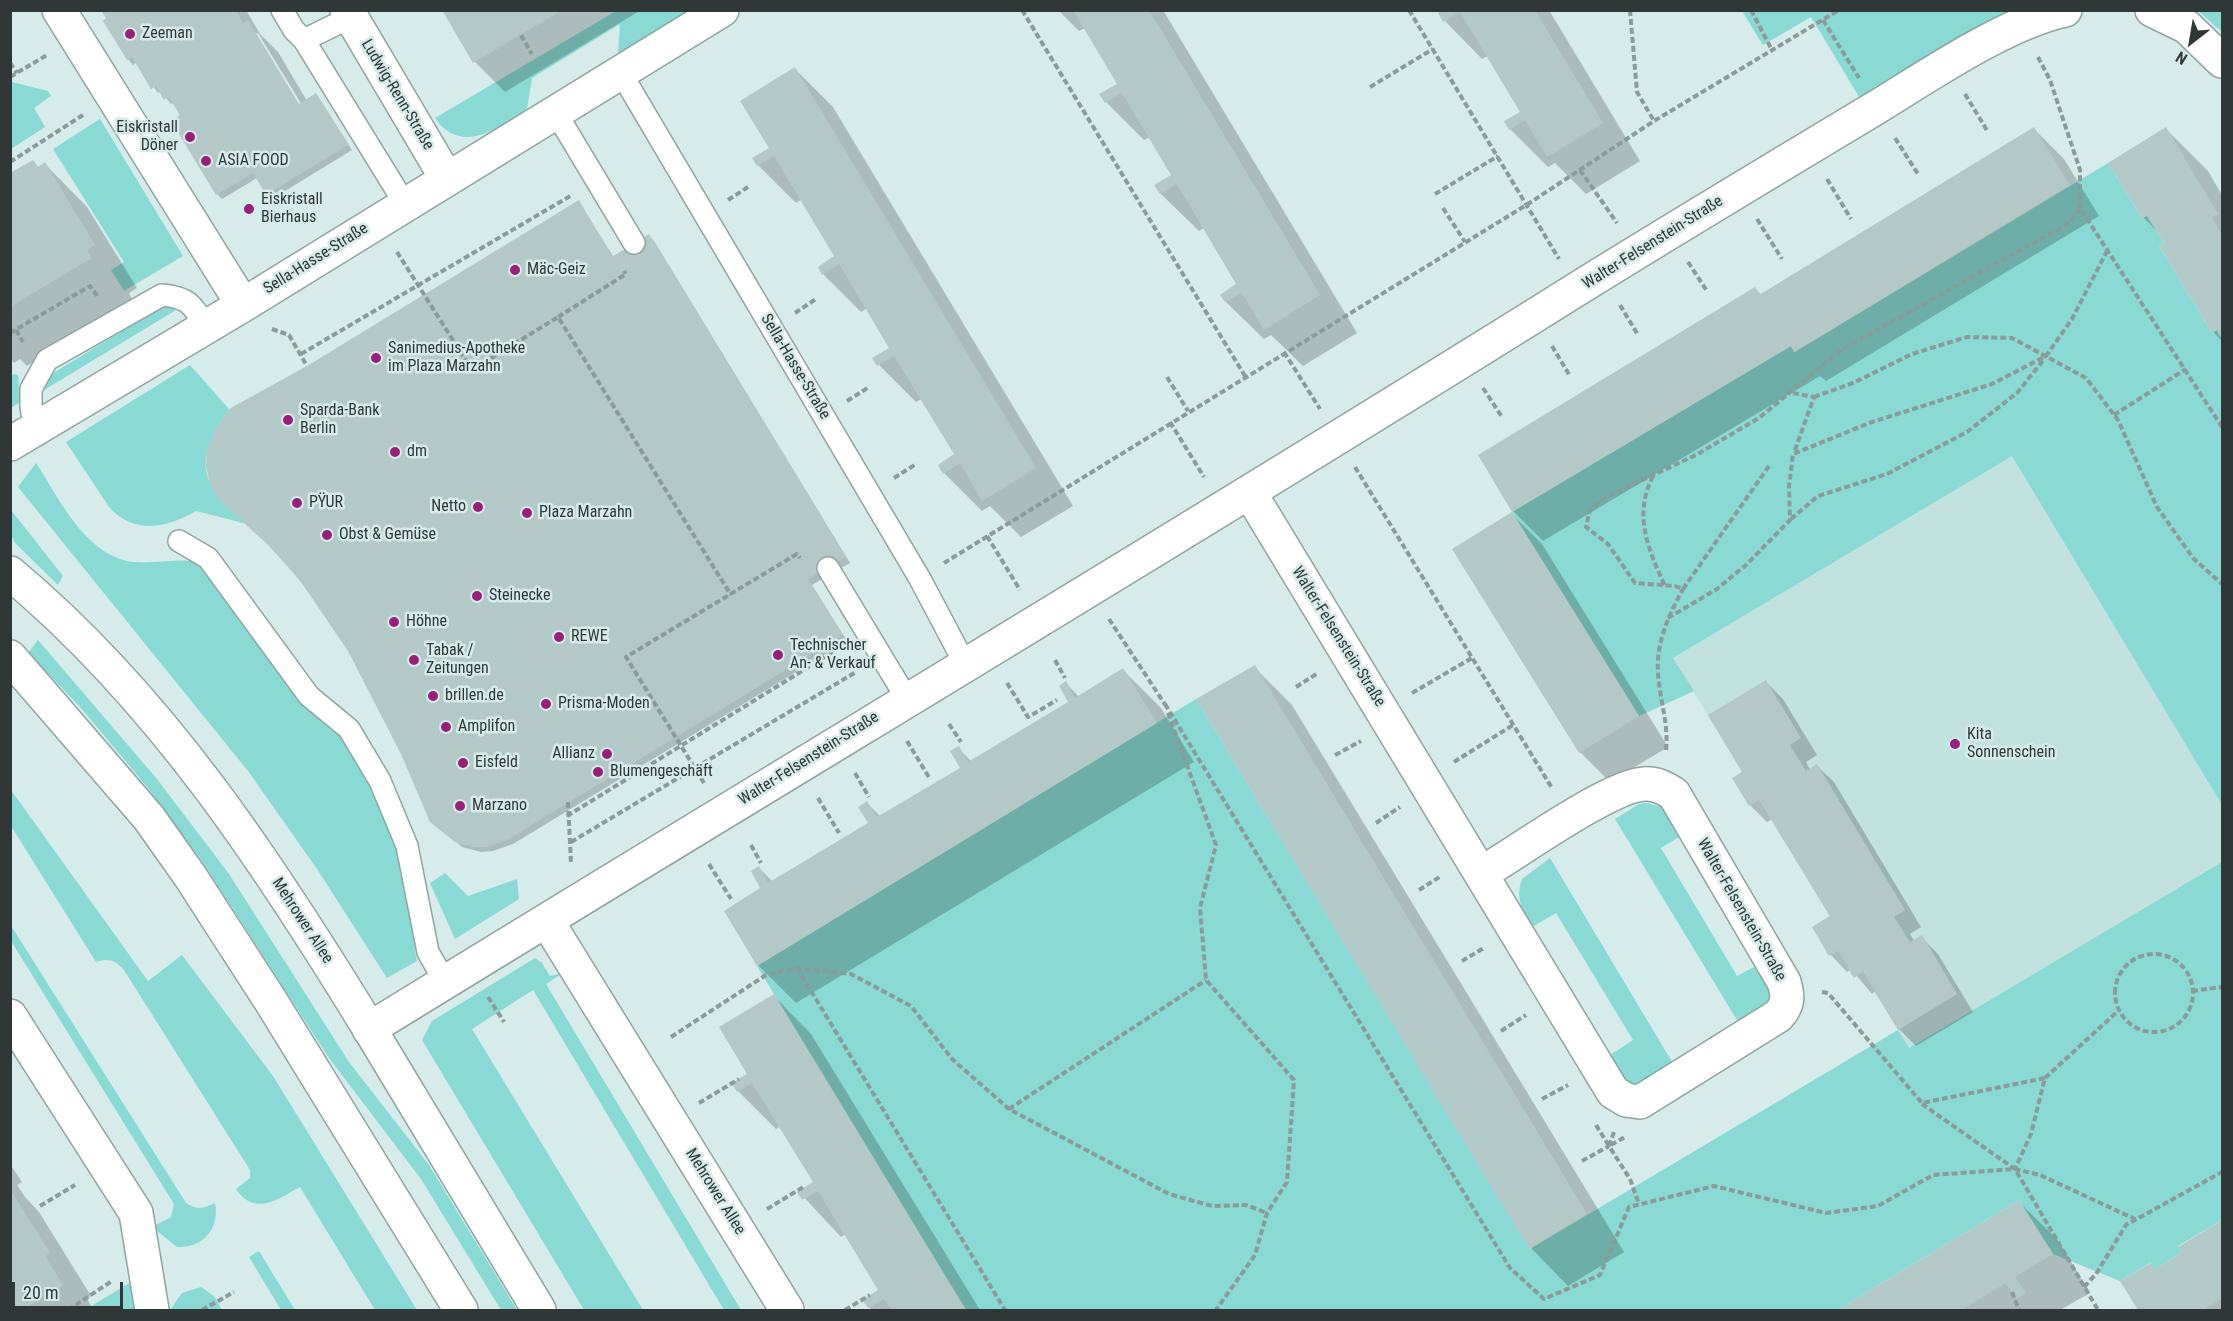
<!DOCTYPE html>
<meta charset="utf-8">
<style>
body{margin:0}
#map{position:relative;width:2233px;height:1321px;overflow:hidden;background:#d5ecea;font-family:"Roboto Condensed",sans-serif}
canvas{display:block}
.frame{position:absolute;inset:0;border:12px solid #2f3837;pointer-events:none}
.north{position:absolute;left:2161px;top:12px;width:60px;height:60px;-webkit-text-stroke:4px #d5ecea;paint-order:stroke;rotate:211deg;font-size:16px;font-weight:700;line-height:24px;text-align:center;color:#2f3837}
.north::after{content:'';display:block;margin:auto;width:21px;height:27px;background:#2f3837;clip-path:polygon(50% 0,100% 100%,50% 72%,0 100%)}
.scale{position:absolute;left:12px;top:1282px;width:111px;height:27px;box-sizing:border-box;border:3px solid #2f3837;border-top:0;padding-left:8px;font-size:18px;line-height:21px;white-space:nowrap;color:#2f3837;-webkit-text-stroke:4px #d5ecea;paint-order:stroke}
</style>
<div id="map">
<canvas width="2233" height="1321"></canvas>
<div class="frame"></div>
<div class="north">N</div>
<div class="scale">20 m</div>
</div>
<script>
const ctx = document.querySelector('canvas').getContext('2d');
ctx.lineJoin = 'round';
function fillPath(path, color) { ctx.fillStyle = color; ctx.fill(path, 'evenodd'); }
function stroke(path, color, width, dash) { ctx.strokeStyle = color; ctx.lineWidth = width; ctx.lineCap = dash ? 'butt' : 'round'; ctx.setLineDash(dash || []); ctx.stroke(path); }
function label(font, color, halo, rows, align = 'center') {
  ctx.font = font + ' "Roboto Condensed",sans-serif'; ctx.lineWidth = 5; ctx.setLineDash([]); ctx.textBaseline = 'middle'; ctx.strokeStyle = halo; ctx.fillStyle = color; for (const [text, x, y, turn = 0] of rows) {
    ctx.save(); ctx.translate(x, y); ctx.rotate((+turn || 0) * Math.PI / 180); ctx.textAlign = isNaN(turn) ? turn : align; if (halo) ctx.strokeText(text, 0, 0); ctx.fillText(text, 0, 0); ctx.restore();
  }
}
fillPath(new Path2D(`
 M2012,455L2222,805V862L1909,1048L1863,973L1854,978L1838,951L1829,956L1812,927L1829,916L1760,800L1749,806L1732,778L1742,772L1673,658Z`), '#c2e2e0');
fillPath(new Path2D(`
 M616,11H691L618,54L620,24L532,78L527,109C501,128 460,156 435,118Z
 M1742,11H2021L1861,100L1811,17L1763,45Z
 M2198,11H2222V32Z
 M12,82L48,91L51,96L34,108L45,127L11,149Z
 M100,119L183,256L124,291L111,270L124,262L53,149Z
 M2108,163L2142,218L2147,216L2164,243L2159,246L2212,333L2217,330L2222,340V805L2012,456L1673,658L1694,691L1639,716L1512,512L1791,346L1795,352Z
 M165,305L176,310L41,392L45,378Z
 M190,365L229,409C193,464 199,482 247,524L196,511C167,528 134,535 109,507L66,442Z
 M14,374L18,375L20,402L11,408V376Z
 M36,463C59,498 86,557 134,562C156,564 177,558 199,562C266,642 352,728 390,827C406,868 409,917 417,961L387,978L317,869L248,771L18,487Z
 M11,510L63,576L58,585L15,543L11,535Z
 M38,640L157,779L229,874L349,1062L429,1165L517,1310H501L421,1179L329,1058L200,858L147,787L81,708L28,653Z
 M1196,699L1530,1249L1898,1030L1909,1048L2222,862V1220L2178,1246L2182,1252L2155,1269L2150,1263L2120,1281L2053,1254L2019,1200L1837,1310H966L757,966Z
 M11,790L148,981L182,955L273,1076L417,1310H375L300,1187C278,1199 255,1217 236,1189L250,1178V1170L124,970C115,960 109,958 96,962L11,826Z
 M1646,803L1662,807L1681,836L1661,848L1737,976L1758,965C1778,1000 1770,1004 1740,1025L1615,819L1639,804Z
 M1550,858L1674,1065L1635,1086L1627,1082L1610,1055L1633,1040L1556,913L1532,927C1522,910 1515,898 1522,879Z
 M445,873L468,896L517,879L519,899L455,939L430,883Z
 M10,924L186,1203C198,1211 204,1208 215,1203C220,1229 203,1248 177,1247L156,1230L154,1226L171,1217L174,1204L11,941Z
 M535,958L542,963L550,976L563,973L546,984L741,1310H724L533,990L472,1029L643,1310H584L422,1040L432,1021Z
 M259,1251L295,1310H281L249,1257Z
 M131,1282L135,1310H93V1305Z
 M201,1287L214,1296L222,1310H170L182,1293Z`), '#89dad4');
fillPath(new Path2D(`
 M102,10H246L260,34L278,52L307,101L316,95L321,101L352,150L272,199L257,178L222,199L217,194L174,103L171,104L161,91L158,93L137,62L133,65L128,59ZM258,33L302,105H298L255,34Z
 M444,10H641L505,92L475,62Z
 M1058,10H1163L1357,333L1303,366L1271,335L1264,339L1226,302L1238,285L1204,228L1199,231L1161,194L1156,186L1173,176L1150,137L1144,140L1106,102L1119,85L1085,28L1079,31Z
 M1447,10H1549L1640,161L1586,194L1555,163L1548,167L1510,129L1522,112L1488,56L1482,59L1445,21L1440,14Z
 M795,69L833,107L1073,506L1021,537L990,506L982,511L944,473L940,466L956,455L922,399L916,402L879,365L892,348L867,308L861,312L823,274L836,256L802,199L796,203L758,165L771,148Z
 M2034,129L2064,159L2099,216L1826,381L1820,376L1543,541L1513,511L1755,288L1761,295Z
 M2166,129L2208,171L2222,195V341L2213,332L2159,233L2143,217Z
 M33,162L39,168L45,164L87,207L137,288L129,293L133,301L27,366L20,359L14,363L10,359V175Z
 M579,202L614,258L649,236L654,241L850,563L812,585L847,641L513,844L493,851L481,852L462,847L438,827L349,650L316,600L270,545L307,367Z
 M1512,514L1542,544L1668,747L1610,782L1580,752L1454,549Z
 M1254,667L1292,705L1624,1252L1568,1286L1531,1248L1198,700Z
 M1123,670L1161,708L1194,762L796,1003L758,965L762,888L759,868L773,882L870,823L867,803L881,817L962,768L958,748L972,762L1070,703L1066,683L1079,697Z
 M1766,682L1783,699L1817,755L1806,762L1810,770L1817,766L1834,782L1921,927L1910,934L1914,941L1921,937L1938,954L1973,1012L1916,1046L1899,1029L1876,991L1872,994L1851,969L1847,972L1831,955L1832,917L1772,819L1767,822L1750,805L1744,772Z
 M774,996L811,1034L980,1310H872L869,1307L880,1291L846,1234L841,1237L799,1192L815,1182L781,1126L776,1129L738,1091L749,1074Z
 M10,1164L22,1182L17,1185L25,1197L39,1212L91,1296L87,1299L94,1310H10Z
 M2019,1202L2057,1239L2090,1293L2060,1310H1840Z
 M2222,1222V1310H2140L2122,1281L2156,1270L2184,1253L2180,1247Z`), '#0003');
fillPath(new Path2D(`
 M101,10H236L243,23L248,20L299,104L316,93L348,145L266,195L253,173L216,195L171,121L180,115L169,97L164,100L156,86L151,89L132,57L127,60L103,21L106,18Z
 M442,10H562L473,63Z
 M1073,10H1149L1320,295L1264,330L1242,293L1225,302L1220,295L1236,284L1177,184L1160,194L1154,185L1171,175L1122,93L1105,103L1099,94L1117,84Z
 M1443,10H1535L1603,123L1547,157L1525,120L1509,130L1504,121L1520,112L1460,12L1443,22L1438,13Z
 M795,67L1036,468L982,501L960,463L943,474L938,465L954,454L894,356L877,366L872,358L889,348L839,264L822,275L818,267L834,256L774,156L757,166L752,158L769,148L740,101Z
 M2034,127L2070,185L1794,352L1791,346L1512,512L1478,455L1755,287L1759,295Z
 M2166,127L2218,214L2212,218L2222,235V340L2217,330L2212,333L2159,246L2164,243L2147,216L2142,218L2108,163Z
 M33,160L38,167L45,162L95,245L87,250L92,258L10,307V173Z
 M579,200L612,257L649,234L846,557L808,579L843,635L507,840L487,847H474L455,842L430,822L401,754L348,651L299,579L268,545L219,500L210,484L206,466L207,449L215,431L229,409L307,366Z
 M1512,512L1639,716L1579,753L1452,549Z
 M1255,665L1587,1214L1529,1249L1196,699Z
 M1123,668L1157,723L757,966L724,911L760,888L751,871L759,866L768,883L868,823L858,807L867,801L877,817L960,768L950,751L959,746L968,762L1068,702L1059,686L1066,681L1075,698Z
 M1766,680L1801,738L1790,745L1806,771L1817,764L1905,910L1894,917L1910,942L1922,935L1957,994L1898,1030L1863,972L1854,978L1838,951L1829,956L1812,927L1830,916L1759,800L1749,806L1732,778L1742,772L1708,715Z
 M774,994L966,1310H891L884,1299L868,1308L862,1300L878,1290L818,1191L802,1200L797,1192L813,1182L752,1083L737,1092L732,1083L747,1074L719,1027Z
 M10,1189L50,1253L45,1256L63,1285L30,1305L33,1310H10Z
 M2019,1200L2053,1254L2015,1277L2026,1293L2016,1299L2006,1283L1961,1310H1837Z
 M2222,1220V1299L2203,1310H2138L2120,1281L2151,1263L2155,1269L2182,1252L2178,1247Z`), '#b3c9c7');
const lane = new Path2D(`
 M282,10L294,30L304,40L405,204
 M304,40L351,17
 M621,73L920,579L965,664
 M556,113L634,243
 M35,429L31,407V389L47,360L162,295C189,297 193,306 206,327
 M179,541L208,558L309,696L349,729L380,781L407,846L428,952L445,982
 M828,568L907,699`);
const street = new Path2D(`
 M59,10L243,305
 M347,10L447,179
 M2152,10L2187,27L2222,61
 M10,444L243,305L722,10
 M1250,493L1613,1092L1626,1100L1640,1102L1778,1016C1789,1004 1788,996 1784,982L1674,794C1665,788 1656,783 1644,784C1609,786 1518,852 1482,873
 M547,921L787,1310
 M10,1016L136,1213L152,1310
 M369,1029C770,782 1175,541 1574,291C1672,230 1772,170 1872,110C1925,78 2006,22 2065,10`);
const secondary = new Path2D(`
 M10,573C160,698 268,863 369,1028C426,1122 482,1216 539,1310
 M10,657L149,818L190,876L272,1003L461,1310`);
stroke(lane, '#8ea4a2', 24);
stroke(street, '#8ea4a2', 36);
stroke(secondary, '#8ea4a2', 36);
stroke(new Path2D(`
 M602,10L603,12
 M1022,10L1245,376
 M1409,10L1559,259
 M1630,10L1637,92L1654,121
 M1751,10L1773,52
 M1823,20L1859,78
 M521,35L532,54
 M2038,57L2050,80L2080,170V208L2222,427
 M10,63L17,73
 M10,77L47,55
 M1370,87L1433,49
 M1965,94L1988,132
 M1895,138L1918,174
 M10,162L83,115
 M1580,170L1617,223
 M1827,179L1851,219
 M1435,194L1498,156
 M728,200L748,187
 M1443,208L1465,242
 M1757,219L1782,259
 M397,252L472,370L558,317L731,595
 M1688,262L1707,291
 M1620,305L1638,335
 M795,313L816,299
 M558,317L626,274L624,271
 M272,329L289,335L307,366
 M16,330L23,342
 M10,333L90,286L98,297
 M1552,346L1570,376
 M1284,352L1320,409
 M301,354L572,195
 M1167,377L1188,411
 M1483,388L1502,417
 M1793,393L1814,397L1794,453
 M1814,397L1853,383L1912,354L1967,337L2012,338L2086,378L2118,420L2157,507L2193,558L2222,584
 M847,401L869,387
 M2114,415L2186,369
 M1170,422L1204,477
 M1769,466L1683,589L1675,586L1635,583L1608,544L1586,527L1590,510L1606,497L1696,455L1759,418L1841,350L2071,222L2080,208
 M1355,467L1552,788
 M1653,476C1633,515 1648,549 1665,586
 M894,478L916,464
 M1791,519L1818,496L1887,474L1967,432L2017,393L2045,358
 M987,536L1020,590
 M944,563L1528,204L1654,121L1839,10
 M1668,618L1717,589L1746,565L1790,520L1789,486L1793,454L1872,422L1992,384L2046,356L2072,319L2108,249
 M1109,619L1166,706
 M1055,660L1065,678
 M1007,683L1028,717L1057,700
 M1296,687L1318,673
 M1412,693L1472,658
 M1165,704L1510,1268L1544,1299L1600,1275L1629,1207L1714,1186L1826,1213L1878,1206L1933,1175L2015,1169L2040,1175L2135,1219
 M1168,713L1216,845L1200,908L1206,980L1294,1080L1287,1182L1267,1213L1255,1255L1216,1310
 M949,724L961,742
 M907,741L930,779
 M1666,750C1669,723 1659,698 1658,672C1656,642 1669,615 1683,589
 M1335,755L1361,741
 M1454,762L1513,725
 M855,773L869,797
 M704,783L626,657L797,554L800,558
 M818,798L839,833
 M568,802L571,863
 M567,816L841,647
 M1376,823L1400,807
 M571,842L856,672
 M751,845L761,863
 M709,864L731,899
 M1419,890L1441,876
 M2115 993a39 39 0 1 1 78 0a39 39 0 1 1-78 0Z
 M1462,961L1484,948
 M797,968L1005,1310
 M2192,991L2222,987
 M1822,992L1828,993L1922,1103L2045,1078L2031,1134L2015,1169
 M488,997L504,1022
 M1501,1031L1526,1015
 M671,1037L766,975L796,968L851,974L911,1006L952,1059L1009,1109L1169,1194L1212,1206L1246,1205L1267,1213
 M2045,1078L2118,1011
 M1542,1099L1568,1085
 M699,1103L739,1079
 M1922,1104L2015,1169L2098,1310
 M1009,1109L1206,980
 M1596,1125L1609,1146L1625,1137
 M1614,1132L1609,1146L1630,1179L1639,1204
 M1582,1161L1609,1146
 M40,1206L75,1185
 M767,1209L805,1186
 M2084,1287L2096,1274L2126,1225L2222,1172
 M2012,1292L2019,1310
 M68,1310L112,1281
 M202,1310L234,1292
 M845,1310L870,1295`), '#8a9b99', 4, [6, 3]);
stroke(lane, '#fff', 21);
stroke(street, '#fff', 33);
stroke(secondary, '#fff', 33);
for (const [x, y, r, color] of [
 [130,34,6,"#98207b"],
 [190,137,6,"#98207b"],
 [206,161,6,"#98207b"],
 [249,209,6,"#98207b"],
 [515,270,6,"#98207b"],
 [376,358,6,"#98207b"],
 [288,420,6,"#98207b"],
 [395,452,6,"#98207b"],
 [297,503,6,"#98207b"],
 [478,507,6,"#98207b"],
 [527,513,6,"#98207b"],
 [327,535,6,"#98207b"],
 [477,596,6,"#98207b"],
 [394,622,6,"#98207b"],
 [559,637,6,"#98207b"],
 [778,655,6,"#98207b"],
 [414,660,6,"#98207b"],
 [433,696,6,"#98207b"],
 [546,704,6,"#98207b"],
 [446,727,6,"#98207b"],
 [1955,744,6,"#98207b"],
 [607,754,6,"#98207b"],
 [463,763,6,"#98207b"],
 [598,772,6,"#98207b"],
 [460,806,6,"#98207b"]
]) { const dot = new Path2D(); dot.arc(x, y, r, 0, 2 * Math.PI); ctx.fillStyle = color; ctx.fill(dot); stroke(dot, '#d5ecea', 2); }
label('16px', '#2f3837', '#d5ecea', [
 ["Zeeman",142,34],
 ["Eiskristall",178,128,"right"],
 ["Döner",178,146,"right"],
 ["ASIA FOOD",218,161],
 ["Eiskristall",261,200],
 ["Bierhaus",261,218],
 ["Mäc-Geiz",527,270],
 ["Sanimedius-Apotheke",388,349],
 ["im Plaza Marzahn",388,367],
 ["Sparda-Bank",300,411],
 ["Berlin",300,429],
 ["dm",407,452],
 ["PŸUR",309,503],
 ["Netto",466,507,"right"],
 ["Plaza Marzahn",539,513],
 ["Obst & Gemüse",339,535],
 ["Steinecke",489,596],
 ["Höhne",406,622],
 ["REWE",571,637],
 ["Technischer",790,646],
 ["An- & Verkauf",790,664],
 ["Tabak /",426,651],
 ["Zeitungen",426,669],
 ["brillen.de",445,696],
 ["Prisma-Moden",558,704],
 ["Amplifon",458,727],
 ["Kita",1967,735],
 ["Sonnenschein",1967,753],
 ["Allianz",595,754,"right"],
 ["Eisfeld",475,763],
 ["Blumengeschäft",610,772],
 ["Marzano",472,806]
], 'left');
label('16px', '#2f3837', '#d5ecea', [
 ["Ludwig-Renn-Straße",397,95,59],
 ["Walter-Felsenstein-Straße",1653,243,-32],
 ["Sella-Hasse-Straße",316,259,-32],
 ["Sella-Hasse-Straße",795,367,59],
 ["Walter-Felsenstein-Straße",1338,637,58],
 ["Walter-Felsenstein-Straße",809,759,-32],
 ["Walter-Felsenstein-Straße",1741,910,60],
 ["Mehrower Allee",302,921,57],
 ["Mehrower Allee",715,1192,58]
]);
</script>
